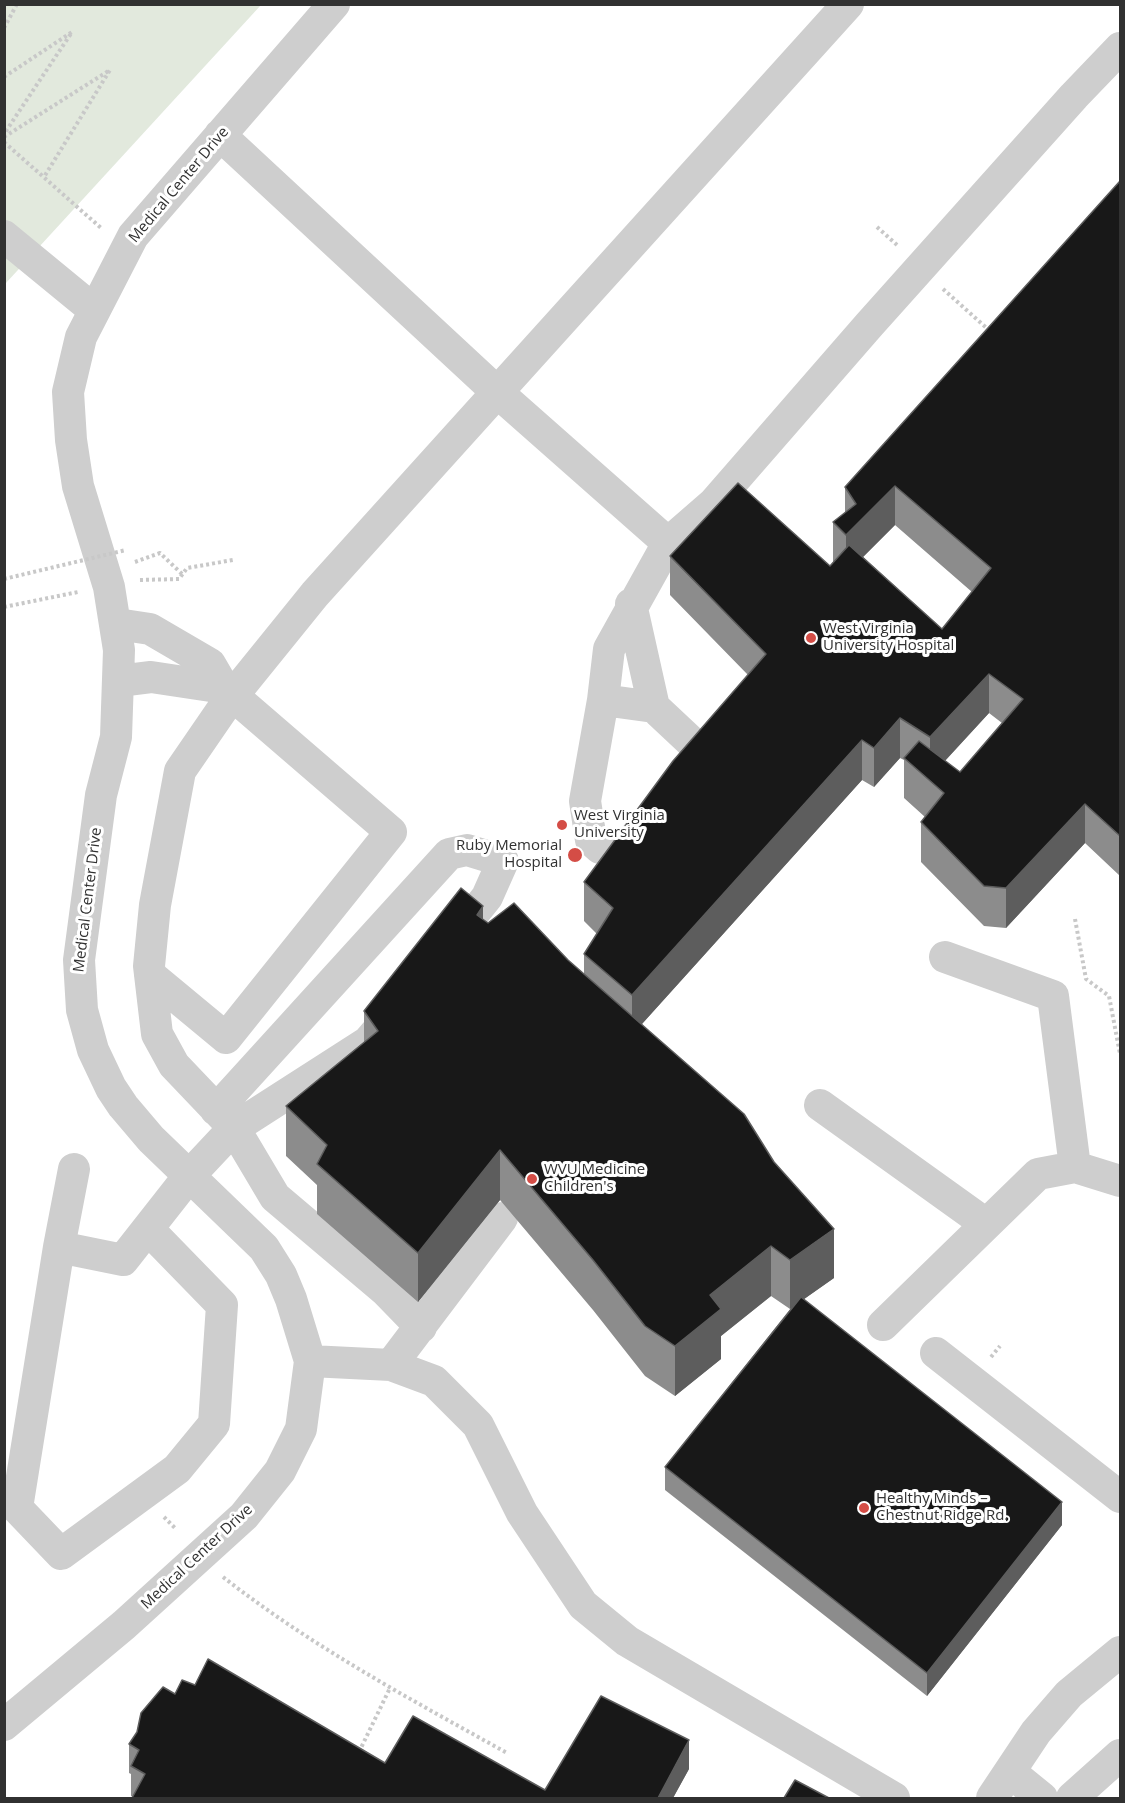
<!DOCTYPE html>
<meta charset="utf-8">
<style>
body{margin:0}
#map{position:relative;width:1125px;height:1803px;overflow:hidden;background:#fff;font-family:"Open Sans",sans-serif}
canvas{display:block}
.frame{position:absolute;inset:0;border:6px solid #313131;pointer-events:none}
</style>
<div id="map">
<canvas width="1125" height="1803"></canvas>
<div class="frame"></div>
</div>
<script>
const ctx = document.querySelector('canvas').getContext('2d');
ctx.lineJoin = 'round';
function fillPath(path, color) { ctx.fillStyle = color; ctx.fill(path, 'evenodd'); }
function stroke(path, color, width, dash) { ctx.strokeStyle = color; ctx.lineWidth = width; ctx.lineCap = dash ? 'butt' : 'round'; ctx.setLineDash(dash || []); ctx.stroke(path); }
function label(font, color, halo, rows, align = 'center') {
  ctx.font = font + ' "Open Sans",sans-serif'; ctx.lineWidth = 6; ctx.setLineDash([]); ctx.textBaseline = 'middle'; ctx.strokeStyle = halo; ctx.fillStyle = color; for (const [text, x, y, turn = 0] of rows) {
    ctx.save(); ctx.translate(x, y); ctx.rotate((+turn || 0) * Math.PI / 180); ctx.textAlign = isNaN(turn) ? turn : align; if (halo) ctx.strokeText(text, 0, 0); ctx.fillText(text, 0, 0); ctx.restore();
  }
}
fillPath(new Path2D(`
 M5,5H261L6,283L5,282Z`), '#e2e9dd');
stroke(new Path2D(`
 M4,5L6,4
 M4,28L17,4
 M4,77L72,32L4,134
 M4,137L110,70L44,177
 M4,142L101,228
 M877,227L897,245
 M943,289L991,332
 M135,562L160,553L182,574
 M140,580L179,579L187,568L233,560
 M4,607L78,592
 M1075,919L1086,979L1109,996L1120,1054
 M991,1357L1000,1346
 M164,1517L176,1529
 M223,1577C311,1646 410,1699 507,1753
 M359,1752L390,1688`), '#c8c8c8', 4, [3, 3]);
stroke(new Path2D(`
 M220,135L497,392L668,543L714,503L869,325L1074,96L1120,48
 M4,236L94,310
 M631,604L654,707
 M117,624L150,629L210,664L224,688
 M119,681L151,677L224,688L391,832L226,1038L150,975
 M603,700L654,707L702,752L686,772
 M642,828L632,841L613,849L600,848L591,840L585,801L603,700L609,649L668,543
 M945,957L1053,996L1075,1167
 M380,1028L368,1042L234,1128L275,1197L386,1291L421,1327
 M820,1105L986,1224
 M216,1110L449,854L467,850L503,861L487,897L454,938
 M148,1229L222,1305L214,1424L177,1469L61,1554L17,1508L59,1247L123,1260L189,1176L234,1128L174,1065L157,1034L149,966L155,905L180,771L226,704L315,594L848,4
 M59,1247L74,1169
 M883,1325L1038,1174L1075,1167L1120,1181
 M936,1353L1120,1497
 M310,1361L391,1365L434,1381L478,1425L522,1513L583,1605L627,1641L894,1798
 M391,1365L502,1218
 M4,1725L124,1625L244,1516L280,1471L301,1429L310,1361L291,1299L281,1275L264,1248L151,1139L123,1106L111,1088L93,1050L82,1010L79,960L101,795L116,737L119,650L109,587L78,486L71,440L68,392L81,337L133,236L334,4
 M1010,1772L1042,1798
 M992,1798L1036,1732L1069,1694L1120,1652
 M1072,1798L1120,1755`), '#cecece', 32);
stroke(new Path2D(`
 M4,579L126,550`), '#c8c8c8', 4, [3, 3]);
fillPath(new Path2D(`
 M1120,181V876L1085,843L1006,928L984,926L921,862V822L925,817L904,798V760L900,758L874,787L862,780L642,1024L834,1278L804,1299L1062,1525L927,1696L665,1490V1467L791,1308L790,1309L771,1296L721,1336V1359L675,1396L645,1376L593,1310L500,1200L418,1302L317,1214V1185L286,1156V1106L364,1042V1011L483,919L488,923L568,960L584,974V954L597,934L584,921V882L748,675L670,595V556L830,566L833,562V522L845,513V487ZM895,525L972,592L942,629L863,557ZM989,713L1002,723L960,772L945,761Z
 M175,1694L385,1763L545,1790L689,1769L673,1798H132L133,1797L131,1796V1774L129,1773V1744Z`), '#8c8c8c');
fillPath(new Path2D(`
 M895,486V525L846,574V535Z
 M989,674V713L930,777V737Z
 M900,718V758L874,787V748Z
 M862,740V780L632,1035V995Z
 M1085,804V843L1006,928V888Z
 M483,906V956L477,915Z
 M500,1150V1200L418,1302V1253Z
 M834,1229V1278L790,1309V1260Z
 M771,1246V1296L721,1336V1359L675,1396V1346L710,1295Z
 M1062,1502V1525L927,1696V1673Z
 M689,1740V1769L673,1798H658Z`), '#5d5d5d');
const building = new Path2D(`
 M1120,181V836L1085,804L1006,888L984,886L921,822L944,793L904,758L919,741L960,772L1023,699L989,674L930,737L900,718L874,748L862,740L632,995L584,954L613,908L584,882L673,761L766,654L670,556L738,483L830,566L849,545L942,629L991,568L895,486L846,535L833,522L856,504L845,487Z
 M461,888L483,906L477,915L488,923L514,903L568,960L744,1114L774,1162L834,1229L790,1260L771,1246L710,1295L721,1309L675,1346L645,1326L593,1260L500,1150L418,1253L317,1164L327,1145L286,1106L378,1031L364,1011Z
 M801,1297L1062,1502L927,1673L665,1467Z
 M208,1659L385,1763L413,1716L545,1790L601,1696L689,1740L658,1798H132L145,1774L131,1766L139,1750L129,1744L137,1732L141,1713L163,1687L175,1694L182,1680L195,1685Z
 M795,1780L829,1798H784Z`);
fillPath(building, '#181818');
stroke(building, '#5d5d5d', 1.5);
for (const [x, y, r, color] of [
 [811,638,6,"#d44d46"],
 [562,825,6,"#d44d46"],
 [575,855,8,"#d44d46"],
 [532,1179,6,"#d44d46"],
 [864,1508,6,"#d44d46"]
]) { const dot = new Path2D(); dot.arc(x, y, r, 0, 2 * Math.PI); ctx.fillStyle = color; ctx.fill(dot); stroke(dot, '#fff', 2); }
label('15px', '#313131', '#fff', [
 ["Medical Center Drive",179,185,-50],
 ["Medical Center Drive",88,900,-83],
 ["Medical Center Drive",197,1557,-43]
]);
label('15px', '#313131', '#fff', [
 ["West Virginia",823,629],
 ["University Hospital",823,646],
 ["West Virginia",574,816],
 ["University",574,833],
 ["Ruby Memorial",562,846,"right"],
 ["Hospital",562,863,"right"],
 ["WVU Medicine",544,1170],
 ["Children's",544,1187],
 ["Healthy Minds –",876,1499],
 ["Chestnut Ridge Rd.",876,1516]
], 'left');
</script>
